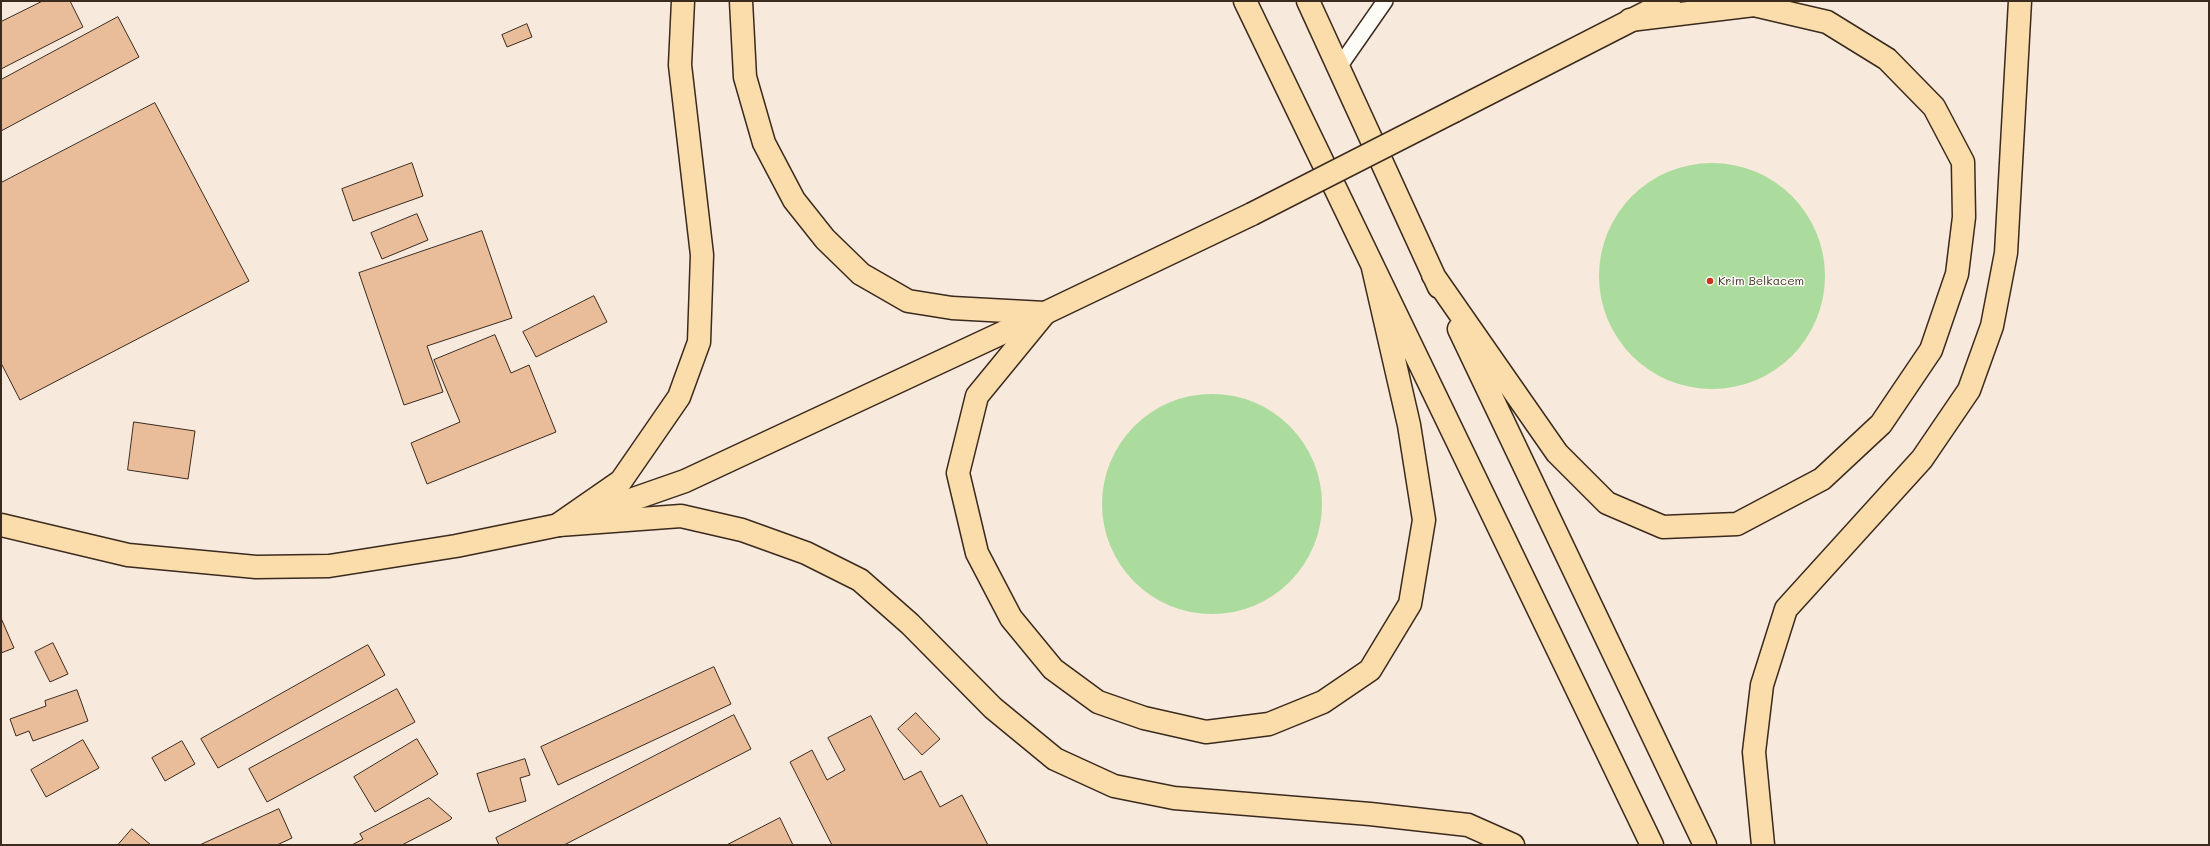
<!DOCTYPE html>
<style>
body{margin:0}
#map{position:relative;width:2210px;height:846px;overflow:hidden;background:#f7e9db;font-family:Mali,sans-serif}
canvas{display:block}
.frame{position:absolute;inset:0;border:2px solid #3b2a1e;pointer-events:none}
</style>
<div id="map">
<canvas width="2210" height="846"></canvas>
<div class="frame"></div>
</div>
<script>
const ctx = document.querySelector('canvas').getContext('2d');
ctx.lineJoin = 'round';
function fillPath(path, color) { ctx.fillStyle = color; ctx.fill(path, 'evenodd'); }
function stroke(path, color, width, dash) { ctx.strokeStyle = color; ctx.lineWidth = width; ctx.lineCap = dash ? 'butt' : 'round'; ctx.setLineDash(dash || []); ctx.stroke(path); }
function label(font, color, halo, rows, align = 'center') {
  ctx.font = font + ' Mali,sans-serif'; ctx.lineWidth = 3; ctx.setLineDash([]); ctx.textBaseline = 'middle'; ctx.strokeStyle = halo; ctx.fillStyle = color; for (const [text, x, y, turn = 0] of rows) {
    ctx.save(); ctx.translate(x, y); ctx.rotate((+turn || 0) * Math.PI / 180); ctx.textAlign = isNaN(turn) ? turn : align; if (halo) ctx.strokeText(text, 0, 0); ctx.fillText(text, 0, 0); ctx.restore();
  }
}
fillPath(new Path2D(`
 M1599 276a113 113 0 1 1 226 0a113 113 0 1 1-226 0Z
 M1102 504a110 110 0 1 1 220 0a110 110 0 1 1-220 0Z`), '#abdc9d');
const building = new Path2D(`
 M43,1H70L83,27L1,69V22Z
 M118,17L139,57L1,131V80Z
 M527,24L532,37L507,47L502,35Z
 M155,103L249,281L20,400L1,363V183Z
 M412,163L423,196L353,221L342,189Z
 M417,214L428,240L382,259L371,233Z
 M482,231L512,318L427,346L443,392L404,405L359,273Z
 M594,296L607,322L536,357L523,332Z
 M495,335L511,373L529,365L556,432L427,484L411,443L460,422L434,360Z
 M134,422L195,431L188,479L128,470Z
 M1,618L14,648L1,653Z
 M53,643L68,674L50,682L35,652Z
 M368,645L385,675L218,768L201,739Z
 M714,667L731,704L558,785L541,747Z
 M397,689L415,722L267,802L249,769Z
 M77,690L88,721L33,741L29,731L16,736L10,719L46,706L45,701Z
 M916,713L940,739L922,755L898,729Z
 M734,715L751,749L564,845H499L496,838Z
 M871,716L904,780L921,771L940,807L962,795L988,845H832L790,762L812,750L827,780L845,770L828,738Z
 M417,739L438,774L375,812L354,777Z
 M83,740L99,768L46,797L31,770Z
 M182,741L195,764L165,781L152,758Z
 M525,759L530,775L520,778L526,801L489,812L477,774Z
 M429,798L452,818L450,820L402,845H352L363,839L360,834Z
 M279,809L292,838L277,845H200Z
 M780,818L793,845H727Z
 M132,829L151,845H118Z`);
fillPath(building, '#eabd9a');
stroke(building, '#3b2a1e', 1);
const lane = new Path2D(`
 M1339,67L1385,1`);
const primary = new Path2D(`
 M1454,111L1669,1
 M1,525L128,555L256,567L329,566L456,546L559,525L685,481L1045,313L1252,214`);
const highway = new Path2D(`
 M741,1L745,77L764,143L794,200L825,239L861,274L908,301L952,308L1045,313
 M1245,1L1652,845
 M1308,1L1439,287
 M1433,275L1557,453L1607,503L1663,527L1737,524L1822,479L1881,424L1931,350L1957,274L1964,217L1963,162L1934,107L1887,59L1827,22L1754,5L1630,20
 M1045,313L977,396L958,473L977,553L1011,618L1053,669L1098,702L1144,718L1206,732L1269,724L1323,702L1370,670L1410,604L1424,520L1409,425L1373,268
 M1459,329L1705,845
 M559,524L621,481L679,397L699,342L702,255L680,65L683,1
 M559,525L681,516L742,530L806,553L860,580L910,624L993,708L1055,759L1114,786L1174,798L1370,814L1468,825L1513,845
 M1763,845L1754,752L1762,685L1786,609L1922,459L1969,390L1992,326L2006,253L2020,1`);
stroke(lane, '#3b2a1e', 18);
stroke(primary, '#3b2a1e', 25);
stroke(highway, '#3b2a1e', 25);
stroke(lane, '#fdfcf7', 15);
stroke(primary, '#faddab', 22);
stroke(highway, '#faddab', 22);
const primaryBridge = new Path2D(`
 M1252,214L1454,111`);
stroke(primaryBridge, '#3b2a1e', 25, []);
stroke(primaryBridge, '#faddab', 22);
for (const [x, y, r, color] of [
 [1710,281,4,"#c8321e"]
]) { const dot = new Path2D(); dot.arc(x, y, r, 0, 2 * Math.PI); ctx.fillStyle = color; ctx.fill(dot); stroke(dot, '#fdfcf7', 1.5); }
label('12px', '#3b2a1e', '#fdfcf7', [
 ["Krim Belkacem",1718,281]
], 'left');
</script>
